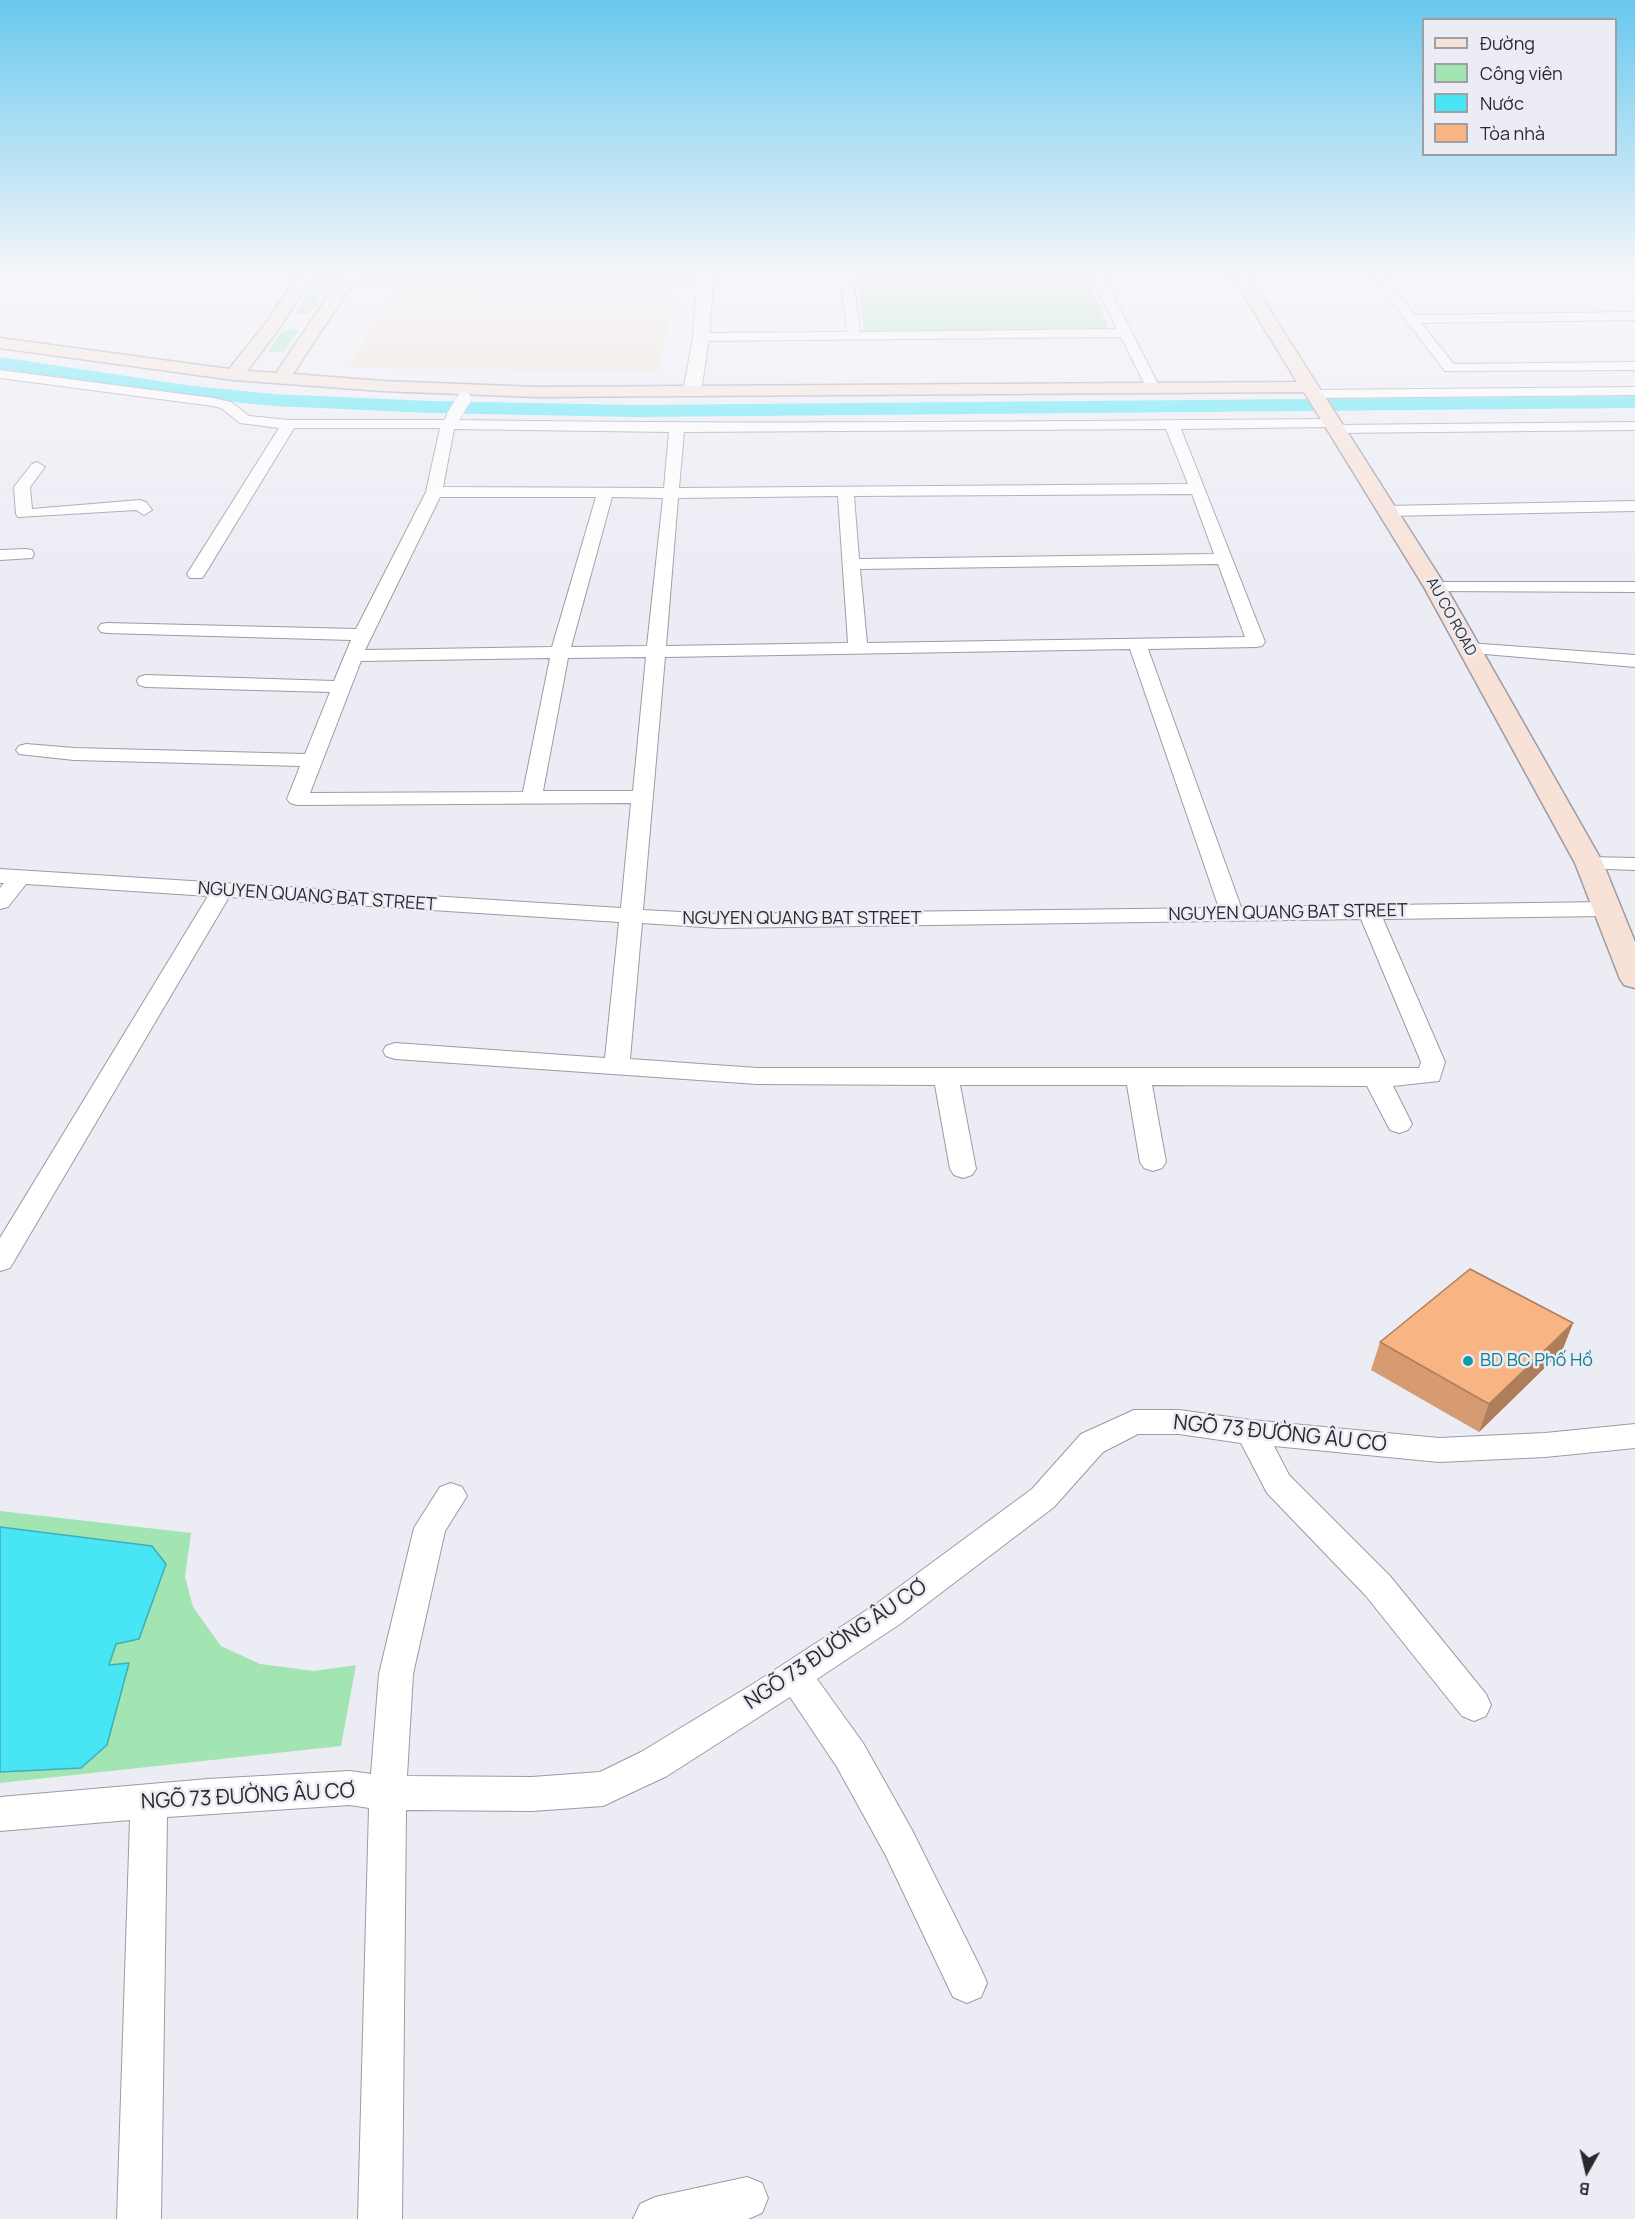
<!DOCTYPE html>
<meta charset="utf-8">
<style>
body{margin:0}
#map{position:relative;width:1635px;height:2219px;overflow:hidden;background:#ececf5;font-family:Manrope,sans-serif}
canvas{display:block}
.legend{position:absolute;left:1422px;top:18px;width:195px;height:138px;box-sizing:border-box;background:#ececf5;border:2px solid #9e9ea5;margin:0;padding:8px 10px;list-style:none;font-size:18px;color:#2a2a2e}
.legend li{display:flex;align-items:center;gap:12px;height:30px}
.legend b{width:30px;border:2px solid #9e9ea5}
.north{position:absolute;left:1557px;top:2141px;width:60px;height:60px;-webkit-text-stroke:4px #ececf5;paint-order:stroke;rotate:188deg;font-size:16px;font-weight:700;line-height:24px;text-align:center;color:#2a2a2e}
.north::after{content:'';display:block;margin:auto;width:21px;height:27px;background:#2a2a2e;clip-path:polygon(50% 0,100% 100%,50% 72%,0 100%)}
</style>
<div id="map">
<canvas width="1635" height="2219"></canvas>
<ul class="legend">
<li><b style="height:8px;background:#f8e2d7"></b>Đường</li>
<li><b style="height:16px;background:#a2e4b2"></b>Công viên</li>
<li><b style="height:16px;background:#48e6f4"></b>Nước</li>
<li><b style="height:16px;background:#f9b483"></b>Tòa nhà</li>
</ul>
<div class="north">B</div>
</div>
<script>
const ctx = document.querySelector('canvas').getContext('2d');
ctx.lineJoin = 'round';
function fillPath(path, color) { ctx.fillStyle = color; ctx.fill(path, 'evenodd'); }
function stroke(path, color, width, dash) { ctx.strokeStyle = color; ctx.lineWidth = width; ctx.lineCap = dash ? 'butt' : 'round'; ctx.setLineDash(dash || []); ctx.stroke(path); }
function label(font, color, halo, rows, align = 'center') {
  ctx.font = font + ' Manrope,sans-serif'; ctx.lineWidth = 5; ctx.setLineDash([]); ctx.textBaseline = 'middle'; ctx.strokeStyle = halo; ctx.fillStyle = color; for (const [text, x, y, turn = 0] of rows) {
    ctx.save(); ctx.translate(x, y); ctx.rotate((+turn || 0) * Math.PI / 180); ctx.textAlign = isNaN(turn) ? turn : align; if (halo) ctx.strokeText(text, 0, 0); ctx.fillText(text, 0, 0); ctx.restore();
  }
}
fillPath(new Path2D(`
 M397,289L677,291L657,371L348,368Z`), '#f3dfd0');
fillPath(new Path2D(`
 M322,271H338L309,313H295Z
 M1083,271L1109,329L864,332L857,272Z
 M293,328L298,331L284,352H268L282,331Z
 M0,1511L191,1533L185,1577L193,1607L221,1646L260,1664L314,1671L356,1665L341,1746L0,1783Z`), '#a2e4b2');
const water = new Path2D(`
 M0,1527L152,1546L166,1564L139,1639L116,1644L109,1665L129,1663L107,1745L81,1768L0,1772Z`);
fillPath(water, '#48e6f4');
stroke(water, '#3faeb9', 1.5);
fillPath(new Path2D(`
 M0,357L193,386L274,394L431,401L636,405L1635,396V408L636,417L431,413L274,406L193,398L0,369Z`), '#48e6f4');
const minor = new Path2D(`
 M840,271H852L860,332L1117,329L1089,271H1101L1160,388L1158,391H1148L1121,337L701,341L694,337L701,333L847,332Z
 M1368,271H1380L1415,315L1635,312V320L1421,323L1454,364L1635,362V370L1445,371Z
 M347,277H706L712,281L706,285L343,284L341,281Z
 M0,370L213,398L231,402L249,416L289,420H444L449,412L454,411L461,415L458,420C749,425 1040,421 1331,419L1336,420L1337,425L1635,422V430L1334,433L1329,432L1328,427L1181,429L1265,642L1262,646L1256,647L1148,649L1241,907L1606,902L1614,904L1617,909L1614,914L1606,916L1383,919L1445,1062L1439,1081L1393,1086L1412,1124L1408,1130L1399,1133L1390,1130L1367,1086L1152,1085L1166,1162L1162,1168L1153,1171L1144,1168L1140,1162L1127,1085H960L976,1169L972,1175L963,1178L954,1175L950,1169L935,1085L757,1084L395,1059L386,1056L383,1051L386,1046L395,1043L605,1058L619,922L229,897L10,1268L0,1271V1238L208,896L26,884L8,907L0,909V888L4,883H0V869L621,908L631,803L297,805L290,803L287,799L300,766L74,760L19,754L16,750L19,746L26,744L74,748L305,754L330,692L146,687L139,685L137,681L139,677L146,675L334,681L351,640L107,633L101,632L98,628L101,624L107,623L356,629L426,492L440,428H294L205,574L202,578H190L187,574L279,428L240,423L221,408L213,406L0,378ZM454,429L669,432L664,488L443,487ZM1166,429L1188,484L679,488L684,432ZM1192,494L1214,554L859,559L854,496ZM838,496L848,643L666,646L678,498ZM440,497H596L552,647L365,650ZM612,497L663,498L647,646L571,647ZM1218,564L1245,637L867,643L860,569ZM1130,649L1219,908L718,914L643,910L665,657ZM646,657L633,791H543L568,658ZM550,658L523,792L310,793L361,661ZM1361,919L1421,1062L1419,1068H757L630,1059L642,923L718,928Z
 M1635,387V395L1312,398L1305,394L1312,390Z
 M37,462L45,467L30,487L32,509L140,500L146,502L152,510L144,515L136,510L18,517L16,514L14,487L32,464Z
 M1635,501V511L1386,516L1378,511L1386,506Z
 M26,549L32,550L34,554L32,558L0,560V550Z
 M1435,582H1635V592L1429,591L1426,587L1429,583Z
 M1468,643L1635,655V667L1462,652L1459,648L1462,644Z
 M1589,857L1635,858V870L1581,868L1578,863L1581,858Z
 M1134,1410H1179L1251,1420L1439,1438L1545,1433L1635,1424V1448L1545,1457L1439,1462L1274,1446L1289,1475L1390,1576L1486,1694L1491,1705L1486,1716L1474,1721L1462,1716L1366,1596L1267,1493L1241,1443L1179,1434H1138L1103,1452L1054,1507L900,1624L817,1679L863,1743L912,1830L981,1969L987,1983L981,1997L967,2003L953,1997L886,1856L837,1767L790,1697L667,1776L603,1806L532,1811L406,1810L402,2219H358L369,1808L350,1805L167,1817L161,2219H117L130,1820L0,1831V1797L208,1779L350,1771L371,1774L379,1674L414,1528L440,1487L451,1483L462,1487L467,1496L445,1531L413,1674L407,1776L532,1777L600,1772L641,1752L753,1684L876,1604L1032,1489L1081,1434Z
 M747,2177L762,2183L768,2198L762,2213L748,2219H633L640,2204L655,2197Z`);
const tertiary = new Path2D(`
 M698,271H714L709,337L701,392L698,396H686L683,392L693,337Z`);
const secondary = new Path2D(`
 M301,271H317L278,330L247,371L276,373L345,271H361L293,374L382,381L537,387L1297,382L1229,271H1245L1446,587L1603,863L1635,942V988L1624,985L1620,979L1575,863L1424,587L1304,392L537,397L382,391L234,380L0,348V338L229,369L266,323Z`);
stroke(minor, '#9c9ba4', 2);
stroke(tertiary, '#9c9ba4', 2);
stroke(secondary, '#9c9ba4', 3);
fillPath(minor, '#fff');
fillPath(tertiary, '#fff');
fillPath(secondary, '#f8e2d7');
const minorBridge = new Path2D(`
 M454,415L464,399`);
stroke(minorBridge, '#9c9ba4', 15, []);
stroke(minorBridge, '#fff', 14);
fillPath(new Path2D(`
 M1573,1323L1562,1351L1479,1432L1371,1370L1380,1342Z`), '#d69b71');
fillPath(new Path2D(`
 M1573,1323L1562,1351L1479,1432L1489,1404Z`), '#ae7e5c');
const building = new Path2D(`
 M1470,1269L1573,1323L1489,1404L1380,1342Z`);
fillPath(building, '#f9b483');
stroke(building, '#ae7e5c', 1.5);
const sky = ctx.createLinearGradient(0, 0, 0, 581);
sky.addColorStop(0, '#68c8ed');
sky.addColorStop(0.47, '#f6f6fa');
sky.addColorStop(1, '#f6f6fa00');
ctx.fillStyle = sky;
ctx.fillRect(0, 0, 1635, 581);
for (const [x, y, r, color] of [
 [1468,1361,6,"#0f9aa8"]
]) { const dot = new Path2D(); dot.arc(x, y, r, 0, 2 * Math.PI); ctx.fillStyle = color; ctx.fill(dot); stroke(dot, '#ececf5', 2); }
label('15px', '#2a2a2e', '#ececf5', [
 ["AU CO ROAD",1451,617,61]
]);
label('18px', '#2a2a2e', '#ececf5', [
 ["NGUYEN QUANG BAT STREET",317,897,4],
 ["NGUYEN QUANG BAT STREET",1288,913,-1],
 ["NGUYEN QUANG BAT STREET",802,919]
]);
label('18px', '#0d838f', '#ececf5', [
 ["BD BC Phố Hồ",1480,1361]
], 'left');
label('21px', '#2a2a2e', '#ececf5', [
 ["NGÕ 73 ĐƯỜNG ÂU CƠ",1280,1434,6],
 ["NGÕ 73 ĐƯỜNG ÂU CƠ",836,1645,-34],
 ["NGÕ 73 ĐƯỜNG ÂU CƠ",248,1797,-3]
]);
</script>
